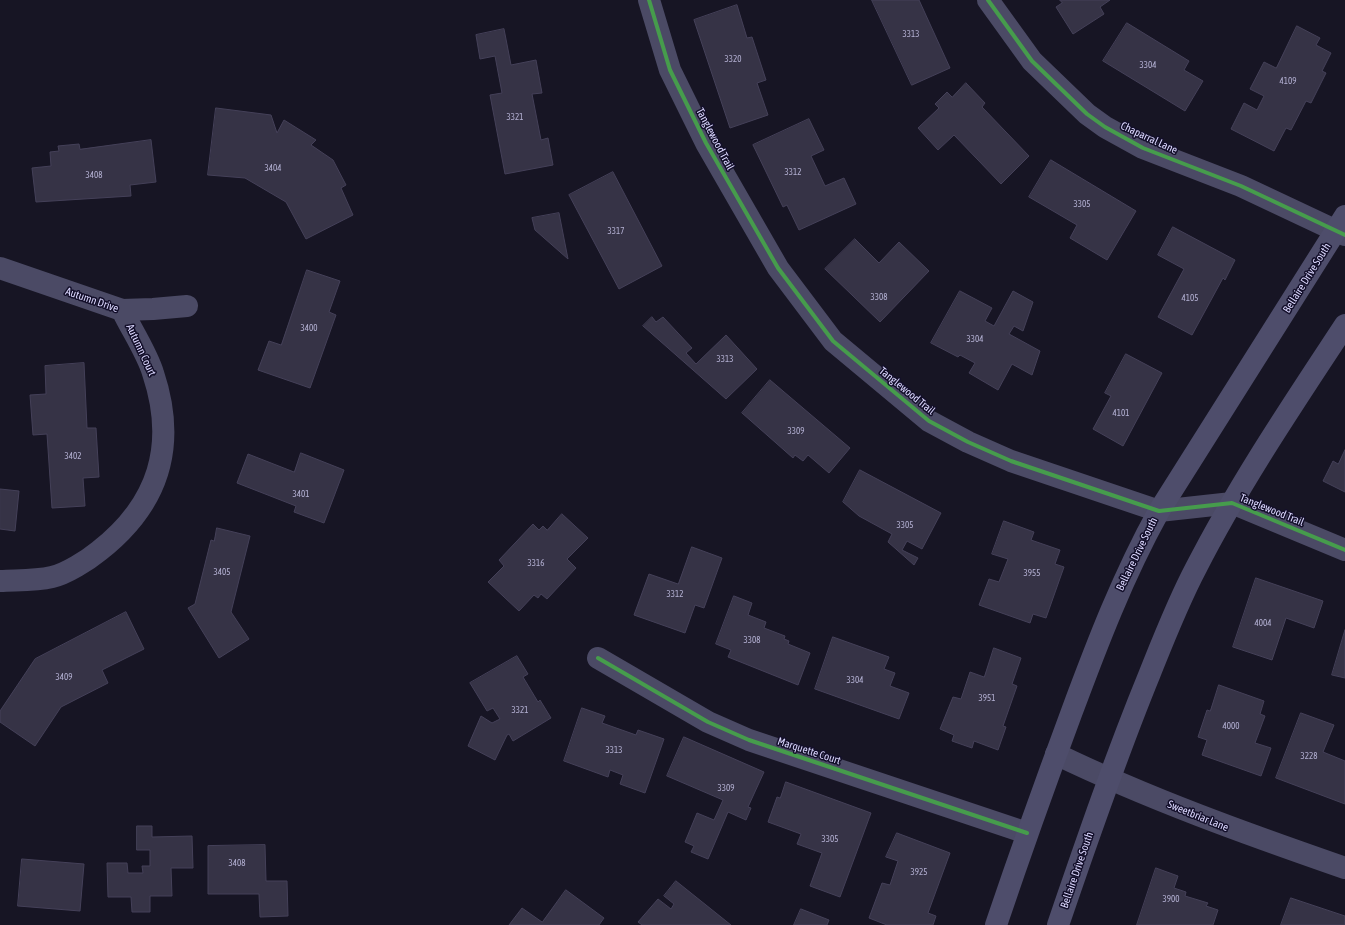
<!DOCTYPE html>
<style>
body{margin:0}
canvas{display:block;background:#171524}
</style>
<canvas width="1345" height="925"></canvas>
<script>
const ctx = document.querySelector('canvas').getContext('2d');
ctx.lineJoin = 'round';
function fillPath(path, color) { ctx.fillStyle = color; ctx.fill(path, 'evenodd'); }
function stroke(path, color, width, dash) { ctx.strokeStyle = color; ctx.lineWidth = width; ctx.lineCap = dash ? 'butt' : 'round'; ctx.setLineDash(dash || []); ctx.stroke(path); }
function label(font, color, halo, rows, align = 'center') {
  ctx.font = font + ' "Asap Condensed",sans-serif'; ctx.lineWidth = 3; ctx.setLineDash([]); ctx.textBaseline = 'middle'; ctx.strokeStyle = halo; ctx.fillStyle = color; for (const [text, x, y, turn = 0] of rows) {
    ctx.save(); ctx.translate(x, y); ctx.rotate((+turn || 0) * Math.PI / 180); ctx.textAlign = isNaN(turn) ? turn : align; if (halo) ctx.strokeText(text, 0, 0); ctx.fillText(text, 0, 0); ctx.restore();
  }
}
const building = new Path2D(`
 M872,0H919L950,68L912,85Z
 M1060,0H1110L1100,7L1104,14L1073,34L1056,7L1062,3Z
 M737,5L747,38L752,37L766,80L757,83L768,115L730,128L694,20Z
 M1127,23L1189,61L1184,70L1203,81L1185,111L1103,61Z
 M1297,26L1320,38L1316,45L1331,53L1322,71L1326,73L1311,103L1306,101L1291,130L1286,128L1274,151L1231,129L1244,103L1257,110L1264,96L1250,89L1264,62L1276,68Z
 M504,29L511,65L536,60L542,93L532,94L541,140L548,138L553,165L505,174L490,95L502,93L495,56L480,59L476,35Z
 M966,83L985,103L982,107L1029,156L1001,184L954,135L938,150L918,128L939,108L935,104L947,92L952,97Z
 M216,108L271,115L277,133L284,120L316,140L311,145L333,160L346,185L341,188L353,215L306,239L286,202L245,178L208,175Z
 M809,119L824,150L811,156L825,186L844,178L856,204L799,230L787,205L783,207L753,145Z
 M151,140L156,182L130,185L131,196L36,202L32,168L51,166L50,152L59,151L58,146L79,144L80,149Z
 M1051,160L1136,211L1107,260L1070,238L1077,225L1029,197Z
 M613,172L662,266L619,289L569,195Z
 M559,213L568,259L535,230L532,218Z
 M1173,227L1235,260L1225,280L1223,278L1192,335L1158,317L1184,269L1158,255Z
 M855,239L879,263L899,242L929,271L880,322L825,269Z
 M307,270L340,281L329,312L336,315L310,388L258,370L269,341L281,345Z
 M960,291L992,308L985,321L994,326L1013,291L1033,302L1023,331L1014,326L1009,334L1040,351L1032,375L1012,364L998,390L969,373L975,363L960,355L958,357L931,343Z
 M652,317L656,322L663,317L692,348L686,353L696,364L726,335L757,369L726,399L643,326Z
 M1126,354L1162,373L1123,446L1093,429L1111,396L1105,393Z
 M84,363L87,428H96L99,477L83,478L85,506L52,508L47,434L33,435L30,395L46,394L45,366Z
 M770,380L850,448L829,473L808,455L803,461L795,455L793,458L742,413Z
 M1345,450V492L1323,481L1333,461L1338,464Z
 M301,453L344,470L324,523L294,512L296,506L237,483L248,454L294,472Z
 M860,470L941,513L922,549L907,541L902,550L918,558L914,565L888,542L892,534L859,516L843,502Z
 M0,489L19,491L15,531L0,529Z
 M562,514L588,538L567,559L576,568L547,599L541,594L538,598L534,595L519,611L488,582L504,566L499,560L533,524L539,530L543,526L547,530Z
 M1004,521L1034,532L1031,540L1060,550L1055,564L1064,567L1046,618L1033,614L1030,623L979,605L989,579L999,582L1008,559L992,554Z
 M217,528L250,536L231,612L249,639L219,658L188,608L195,604L211,540L214,541Z
 M692,547L722,558L704,608L695,605L685,633L634,615L649,574L678,584Z
 M1256,578L1323,601L1314,628L1286,618L1272,660L1233,647Z
 M734,596L752,603L748,615L766,622L764,628L785,636L784,639L789,641L788,644L810,653L798,685L728,657L731,650L716,644Z
 M126,612L144,649L102,670L108,683L61,707L35,746L0,722V711L35,659Z
 M1345,630V678L1332,675Z
 M833,637L889,657L884,669L895,673L890,686L909,693L899,719L815,689Z
 M994,648L1021,658L1012,684L1017,686L1003,726L1006,727L998,750L974,741L972,748L952,741L954,735L940,729L953,697L961,699L970,672L984,677Z
 M517,656L528,674L523,677L538,702L540,700L551,718L513,741L509,734L507,735L495,760L468,746L481,716L492,723L500,719L493,708L487,711L470,683Z
 M1219,685L1264,701L1260,714L1265,716L1255,743L1271,748L1261,776L1202,755L1207,740L1198,737L1207,710L1210,711Z
 M582,708L605,716L602,723L636,735L638,730L664,739L645,793L620,784L623,775L610,770L608,777L564,761Z
 M1301,713L1334,725L1323,752L1345,761V804L1276,778Z
 M684,737L764,772L748,807L751,808L746,820L728,812L708,859L691,852L694,846L685,842L697,813L714,820L723,800L667,776Z
 M786,782L871,813L840,897L810,886L822,853L797,844L801,834L768,822L777,797L780,798Z
 M137,826H152V837L192,836L193,868H171L172,896H150V912H132L131,897H108L107,863H127L128,873H143L142,866H150V850H137Z
 M897,833L950,853L928,913L936,916L933,925H887L869,918L882,883L890,885L898,861L886,857Z
 M265,845L266,881H287L288,916L260,917L259,894H208V846Z
 M22,859L84,864L80,911L18,906Z
 M1156,868L1178,876L1174,888L1186,892L1185,896L1208,903L1206,906L1218,910L1213,925H1137Z
 M676,881L731,925H642L638,922L658,899L671,909L674,904L664,896Z
 M566,890L604,918L599,925H509L522,908L542,922Z
 M1291,898L1345,916V925H1281Z
 M801,909L829,920L827,925H794Z`);
fillPath(building, '#363346');
stroke(building, '#444058', 1);
stroke(new Path2D(`
 M649,0L670,70L706,143L778,268L833,341L929,421L968,442L1011,461L1159,511L1232,503L1345,550
 M988,0L1032,61L1087,114L1105,127L1143,148L1241,186L1345,235
 M0,268L122,310L153,309L187,306
 M0,581C17,580 35,581 52,577C66,574 88,560 99,551C159,504 177,445 153,373C147,353 131,329 122,310
 M598,658L708,722L749,740L1027,833
 M1056,754C1149,799 1247,834 1345,868`), '#4b4a65', 22);
stroke(new Path2D(`
 M996,925C1020,854 1045,784 1071,714C1097,644 1123,576 1159,511L1345,216
 M1058,925C1087,840 1116,756 1150,673C1164,638 1178,602 1196,568C1239,484 1293,404 1345,325`), '#4e4d6b', 22);
stroke(new Path2D(`
 M649,0L670,70L706,143L778,268L833,341L929,421L968,442L1011,461L1159,511L1232,503L1345,550
 M988,0L1032,61L1087,114L1105,127L1143,148L1241,186L1345,235
 M598,658L708,722L749,740L1027,833`), '#469c4c', 4);
label('9px', '#b2afd1', null, [
 ["3313",911,34],
 ["3320",733,59],
 ["3304",1148,65],
 ["4109",1288,81],
 ["3321",515,117],
 ["3404",273,168],
 ["3312",793,172],
 ["3408",94,175],
 ["3305",1082,204],
 ["3317",616,231],
 ["3308",879,297],
 ["4105",1190,298],
 ["3400",309,328],
 ["3304",975,339],
 ["3313",725,359],
 ["4101",1121,413],
 ["3309",796,431],
 ["3402",73,456],
 ["3401",301,494],
 ["3305",905,525],
 ["3316",536,563],
 ["3405",222,572],
 ["3955",1032,573],
 ["3312",675,594],
 ["4004",1263,623],
 ["3308",752,640],
 ["3409",64,677],
 ["3304",855,680],
 ["3951",987,698],
 ["3321",520,710],
 ["4000",1231,726],
 ["3313",614,750],
 ["3228",1309,756],
 ["3309",726,788],
 ["3305",830,839],
 ["3408",237,863],
 ["3925",919,872],
 ["3900",1171,899]
]);
label('11px', '#dcd8ff', '#130f2a', [
 ["Chaparral Lane",1149,138,25],
 ["Tanglewood Trail",715,139,62],
 ["Bellaire Drive South",1307,278,-58],
 ["Autumn Drive",92,300,19],
 ["Autumn Court",141,350,65],
 ["Tanglewood Trail",907,391,39],
 ["Tanglewood Trail",1272,510,22],
 ["Bellaire Drive South",1137,554,-64],
 ["Marquette Court",809,751,18],
 ["Sweetbriar Lane",1198,816,22],
 ["Bellaire Drive South",1077,870,-71]
]);
</script>
